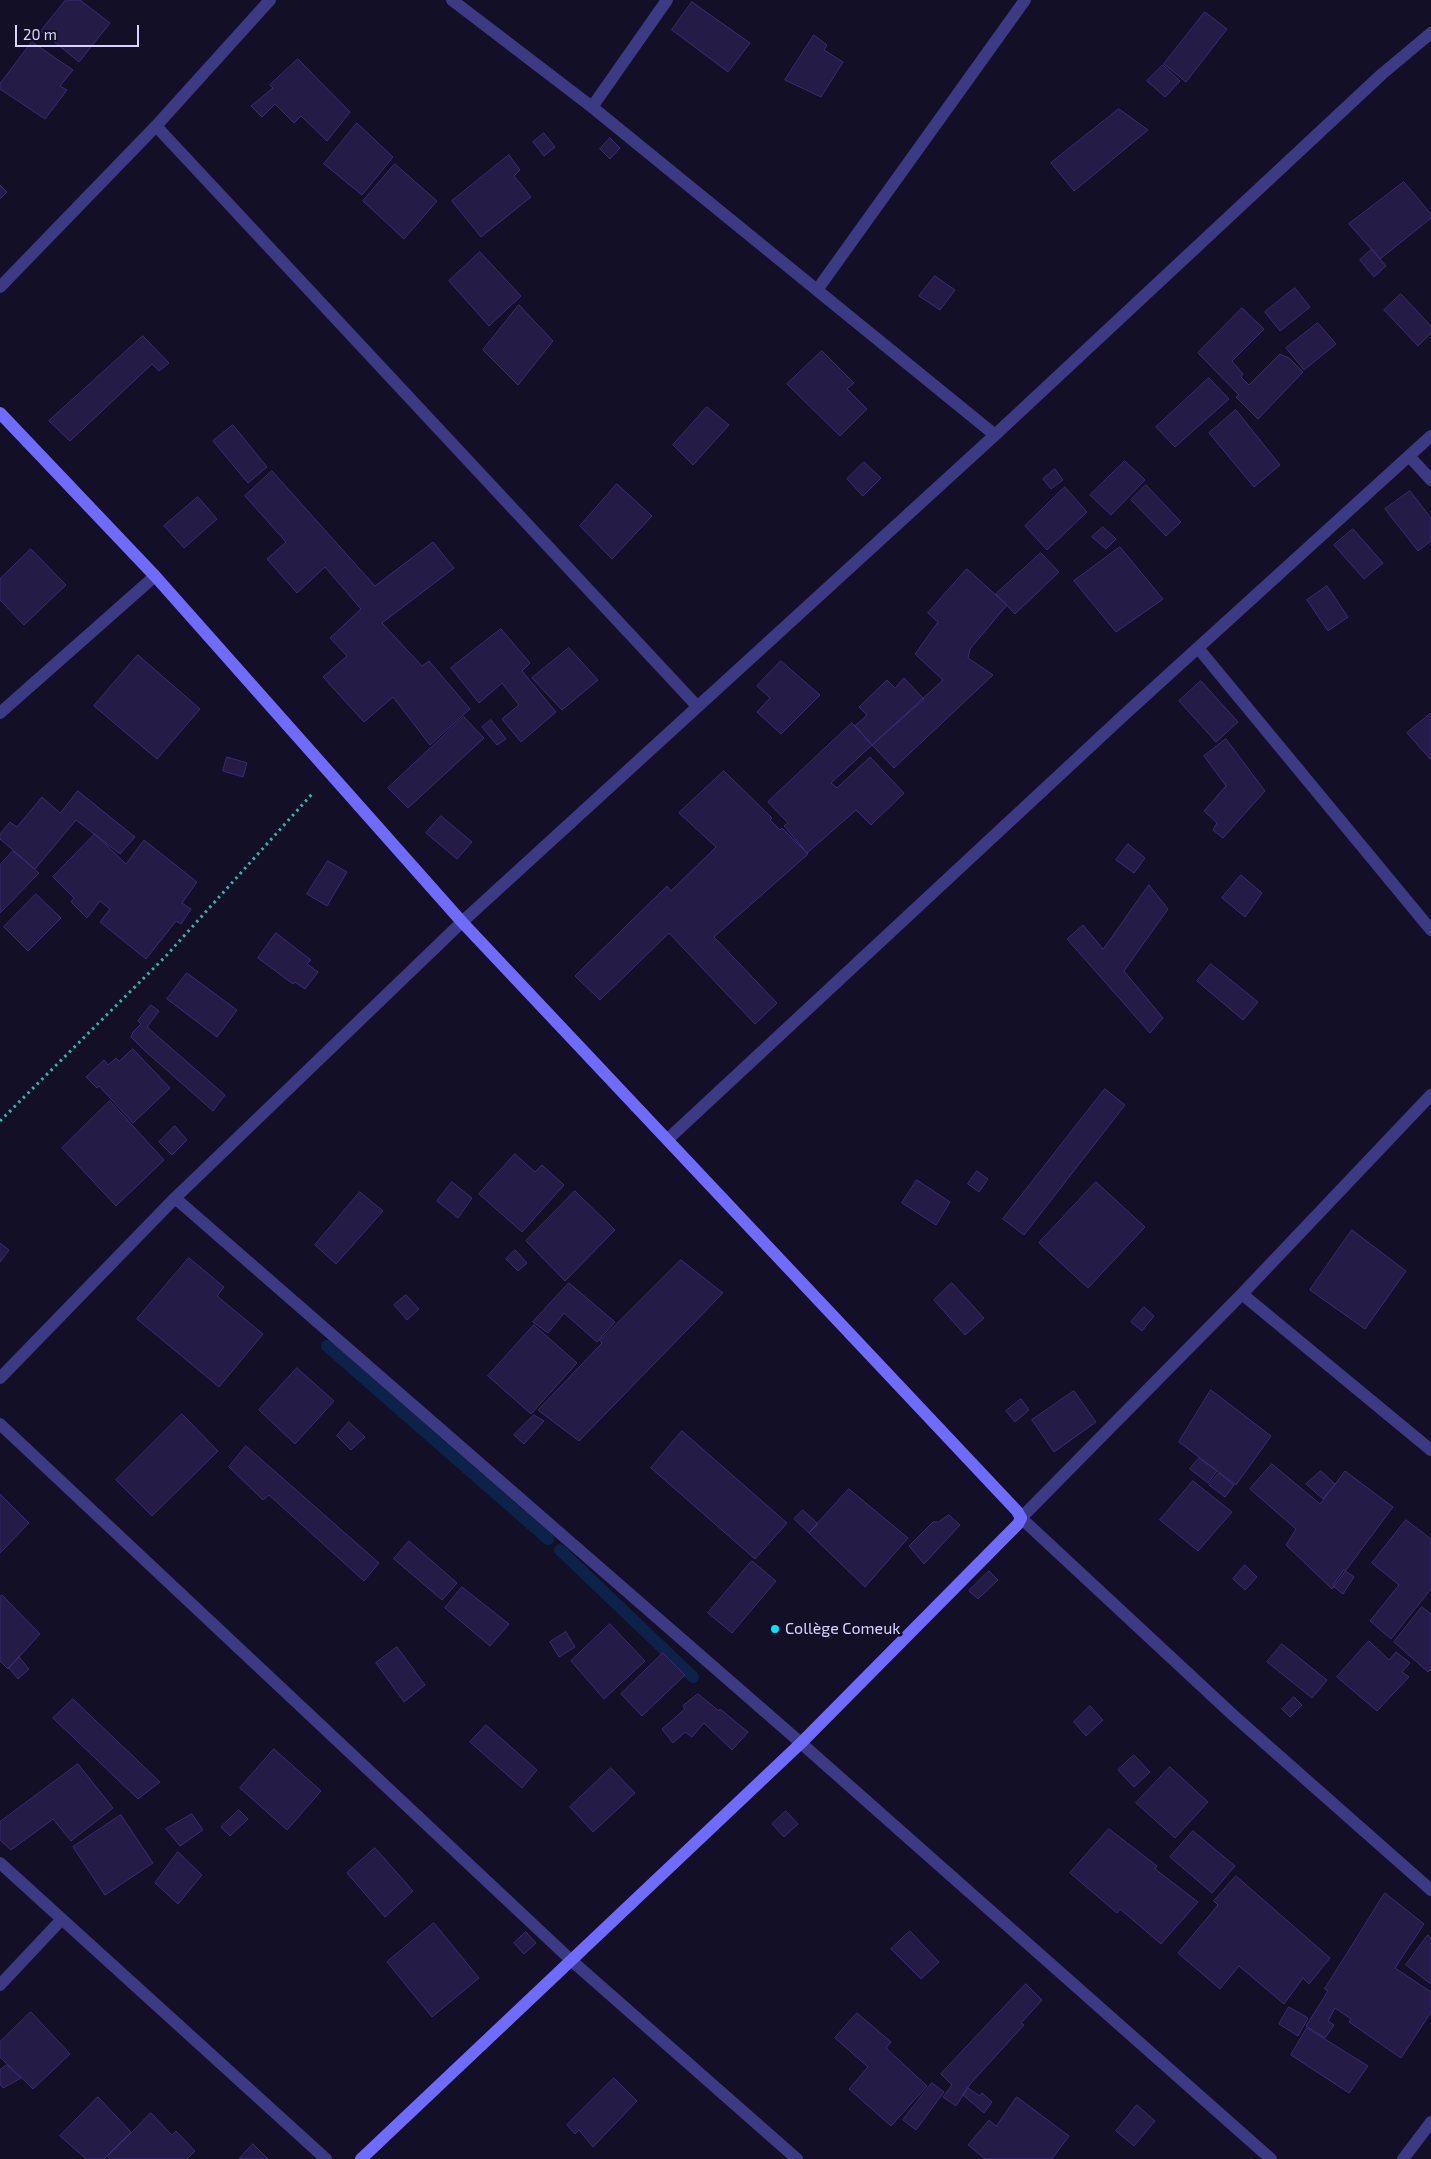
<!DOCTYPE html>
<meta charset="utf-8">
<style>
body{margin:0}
#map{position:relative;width:1431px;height:2159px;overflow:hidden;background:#130f26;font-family:"Exo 2",sans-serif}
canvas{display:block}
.scale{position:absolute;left:15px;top:25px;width:124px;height:22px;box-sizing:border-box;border:2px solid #d9d4ff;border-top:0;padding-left:6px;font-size:15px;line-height:18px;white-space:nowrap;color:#d9d4ff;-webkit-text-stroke:4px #130f26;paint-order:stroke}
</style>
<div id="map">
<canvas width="1431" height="2159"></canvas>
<div class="scale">20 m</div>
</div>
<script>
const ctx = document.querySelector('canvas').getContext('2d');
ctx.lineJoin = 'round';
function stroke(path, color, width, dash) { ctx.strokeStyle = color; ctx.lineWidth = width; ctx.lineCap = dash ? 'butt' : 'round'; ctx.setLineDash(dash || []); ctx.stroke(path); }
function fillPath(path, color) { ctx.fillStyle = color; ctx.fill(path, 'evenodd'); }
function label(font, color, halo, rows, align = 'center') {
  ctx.font = font + ' "Exo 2",sans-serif'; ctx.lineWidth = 5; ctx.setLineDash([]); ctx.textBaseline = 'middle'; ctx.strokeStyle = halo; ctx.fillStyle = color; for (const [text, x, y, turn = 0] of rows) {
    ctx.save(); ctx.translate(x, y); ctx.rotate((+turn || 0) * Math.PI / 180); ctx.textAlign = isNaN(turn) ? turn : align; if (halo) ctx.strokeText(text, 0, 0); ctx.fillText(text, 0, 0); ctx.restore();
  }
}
stroke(new Path2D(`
 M327,1346L548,1539
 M560,1550L693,1677`), '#0c2248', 12);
const building = new Path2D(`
 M66,0H80L110,23L79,62L41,31Z
 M692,2L750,43L728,72L672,30Z
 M1205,12L1227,29L1186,82L1164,64Z
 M814,35L827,45L824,50L843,62L821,97L785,80Z
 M32,42L73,70L60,86L67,90L45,119L0,89V84Z
 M298,59L350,112L327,141L301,116L294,123L275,104L262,117L251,106L273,88L270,85Z
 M1163,65L1180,81L1165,97L1147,81Z
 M1119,109L1148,130L1074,191L1051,163Z
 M357,123L393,157L362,195L324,164Z
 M544,133L555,147L544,156L533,142Z
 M610,138L620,148L610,159L600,149Z
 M509,155L520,170L514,176L531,197L481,237L452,201Z
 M395,164L437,201L404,239L363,201Z
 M1404,182L1431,214V218L1380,259L1349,224Z
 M0,185L7,192L0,199Z
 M1372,249L1386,266L1374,277L1360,260Z
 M480,252L521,296L489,326L449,281Z
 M935,276L955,290L940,310L919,296Z
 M1295,288L1310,307L1280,331L1265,312Z
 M1401,294L1431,326V333L1418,346L1384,310Z
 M519,305L553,341L518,385L483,350Z
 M1242,308L1264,329L1232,361L1243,374L1241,377L1249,385L1280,354L1289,358L1303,372L1258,419L1236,397L1239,395L1198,353Z
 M1318,323L1336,344L1304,370L1286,348Z
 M143,336L169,363L159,371L152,364L70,441L49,421Z
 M822,351L854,383L847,389L867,409L840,436L787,384Z
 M1209,378L1229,399L1175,447L1156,427Z
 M707,407L729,425L693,465L673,445Z
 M1236,410L1280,465L1254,487L1209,433Z
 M233,425L267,467L248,483L213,441Z
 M1125,461L1145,480L1111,515L1090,495Z
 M864,462L881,478L863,496L847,479Z
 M1055,469L1063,480L1051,489L1043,479Z
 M272,471L375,586L433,542L454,568L382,623L422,666L429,661L470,709L430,745L393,697L364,722L323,677L347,656L330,638L361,609L325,567L297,593L267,559L286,542L245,496Z
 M617,484L652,516L612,559L580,526Z
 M1146,485L1181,522L1166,536L1131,500Z
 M1065,487L1087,512L1047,550L1025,526Z
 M1410,491L1431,518V541L1418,551L1385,509Z
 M198,497L217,519L184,548L164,526Z
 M1103,527L1116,539L1106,549L1092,537Z
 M1353,529L1383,563L1364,579L1334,545Z
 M1120,547L1163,599L1116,632L1074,581Z
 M31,549L66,585L24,625L0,600V579Z
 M1041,553L1059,572L1015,614L996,594Z
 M967,569L1007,605L970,649L968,658L993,675L894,768L872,745L943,680L915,654L938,622L928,613Z
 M1327,586L1348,617L1328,631L1307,600Z
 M501,629L530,663L522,671L556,712L521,742L502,719L519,705L502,683L479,703L451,668Z
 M569,648L598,680L562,710L532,678Z
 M138,655L200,709L157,759L94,706Z
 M781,661L820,695L781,734L757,712L770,698L757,686Z
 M904,678L924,699L872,745L855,726L867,715L859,707L887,680L895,688Z
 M1201,681L1238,722L1216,742L1179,701Z
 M1430,714L1431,716V760L1407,733Z
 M464,717L484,738L408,808L388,788Z
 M491,720L506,739L497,745L482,727Z
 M852,723L872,745L831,783L837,788L870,757L904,793L871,825L856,810L807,853L784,826L788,823L768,802Z
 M1226,739L1265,791L1223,838L1213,830L1217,823L1204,811L1226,786L1204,756Z
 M227,757L247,763L243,777L223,771Z
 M724,771L772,818L770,820L780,830L782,828L808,854L714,937L777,1003L755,1024L669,933L600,1000L575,976L667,886L671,891L716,847L679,813Z
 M78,791L135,837L120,854L76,820L35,869L0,839V834L10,822L17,827L42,797L60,813Z
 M441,816L472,842L457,859L426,833Z
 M95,834L126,864L144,840L197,882L182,903L191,909L181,924L176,921L146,959L100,922L110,909L100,901L87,918L71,902L74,898L53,877Z
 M1128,844L1145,858L1134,873L1116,860Z
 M13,851L39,873L0,913V865Z
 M328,861L347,872L327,906L307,894Z
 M1241,875L1262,893L1245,917L1222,898Z
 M1149,885L1168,909L1124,971L1163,1018L1150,1033L1067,939L1083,925L1103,949Z
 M36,894L61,918L28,951L4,927Z
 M276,933L311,960L307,964L318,972L305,989L295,982L293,984L258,958Z
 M1211,964L1258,1002L1243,1020L1197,981Z
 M187,973L237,1010L217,1037L167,999Z
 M151,1005L159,1011L147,1027L225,1095L213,1111L144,1050L131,1037L133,1032L141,1024L138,1021Z
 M133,1049L170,1088L133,1123L99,1086L97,1088L86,1077L104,1060L108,1065L116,1058L119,1061Z
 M1105,1089L1125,1105L1024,1235L1003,1219Z
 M110,1101L164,1160L116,1206L62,1148Z
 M175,1126L187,1140L172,1155L159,1142Z
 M515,1154L535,1172L542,1165L564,1185L522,1232L479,1194Z
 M977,1171L988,1179L979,1192L968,1184Z
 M917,1180L950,1202L936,1225L902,1203Z
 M452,1182L472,1198L458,1218L437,1201Z
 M1096,1182L1145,1227L1088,1288L1039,1243Z
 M575,1191L615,1230L565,1281L526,1241Z
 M360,1192L383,1211L336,1264L315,1245Z
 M1352,1230L1406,1271L1365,1329L1310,1290Z
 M0,1243L9,1250L0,1262Z
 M515,1250L527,1263L518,1271L506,1259Z
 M189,1258L224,1287L217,1296L263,1334L219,1387L137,1319Z
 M681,1260L723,1293L579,1441L538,1410L602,1343L600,1341Z
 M569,1283L615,1322L597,1342L564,1313L548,1333L533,1322Z
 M952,1283L984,1318L965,1335L934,1300Z
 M406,1295L419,1309L407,1320L394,1305Z
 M1144,1307L1154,1316L1142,1331L1131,1322Z
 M534,1325L577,1363L531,1414L488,1376Z
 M297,1368L334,1401L295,1444L259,1410Z
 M1211,1390L1271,1436L1236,1485L1179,1442Z
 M1074,1391L1096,1422L1054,1452L1032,1420Z
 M1021,1399L1029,1410L1015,1422L1006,1411Z
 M182,1414L218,1451L152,1516L116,1480Z
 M534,1415L544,1421L524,1444L514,1435Z
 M349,1422L365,1437L351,1450L337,1436Z
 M682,1431L787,1523L755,1559L651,1468Z
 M246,1446L379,1563L364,1581L269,1495L263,1500L229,1467Z
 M1199,1458L1217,1471L1208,1483L1190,1469Z
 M1272,1464L1320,1504L1345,1471L1393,1507L1332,1589L1286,1545L1296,1529L1250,1489Z
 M1321,1471L1335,1484L1323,1499L1306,1484Z
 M1219,1473L1234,1485L1225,1497L1209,1485Z
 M1193,1481L1232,1512L1198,1551L1160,1520Z
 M849,1489L908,1538L865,1587L809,1533Z
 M0,1494L29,1523L0,1553Z
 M803,1510L818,1524L809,1533L794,1519Z
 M949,1515L960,1525L924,1564L909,1546L933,1522H938Z
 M1406,1520L1431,1539V1589L1391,1639L1370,1621L1399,1585L1372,1563Z
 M409,1541L457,1583L442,1600L394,1559Z
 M752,1561L776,1581L732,1633L708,1613Z
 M1245,1565L1257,1577L1245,1590L1233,1579Z
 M1344,1570L1354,1577L1343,1594L1333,1586Z
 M989,1571L998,1580L978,1599L969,1591Z
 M462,1587L509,1624L490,1646L445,1608Z
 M2,1595L40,1634L8,1669L0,1661V1597Z
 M1422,1607L1431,1614V1669L1428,1672L1394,1642Z
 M610,1624L645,1661L604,1699L571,1661Z
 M566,1632L575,1647L559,1657L550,1642Z
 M1369,1641L1389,1660L1396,1652L1410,1663L1402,1672L1409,1677L1377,1711L1337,1677Z
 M1282,1644L1327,1680L1312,1698L1267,1662Z
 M397,1647L425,1685L404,1702L376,1663Z
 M663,1653L685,1675L642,1716L621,1694Z
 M19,1657L29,1669L18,1679L9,1668Z
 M698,1694L719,1711L720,1709L748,1732L732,1750L704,1723L692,1737L685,1732L673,1743L662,1729L685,1709L683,1706Z
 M1294,1697L1302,1705L1290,1717L1282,1709Z
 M73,1699L160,1782L138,1799L53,1718Z
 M1090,1706L1103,1720L1086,1736L1074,1722Z
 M486,1725L537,1770L522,1788L470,1742Z
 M274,1749L321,1791L287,1830L240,1788Z
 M1134,1755L1150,1772L1134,1787L1118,1770Z
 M78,1764L113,1808L71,1841L53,1819L11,1850L0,1840V1822Z
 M1170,1767L1208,1802L1175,1838L1136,1803Z
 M611,1768L635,1793L593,1832L570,1807Z
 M239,1810L248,1819L230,1836L221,1827Z
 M786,1811L798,1824L784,1837L772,1824Z
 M192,1814L203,1830L180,1846L166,1829Z
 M121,1815L153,1863L105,1895L73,1847Z
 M1109,1829L1157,1866L1155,1869L1198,1902L1161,1944L1120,1909L1117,1913L1070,1873Z
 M1193,1831L1235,1866L1212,1893L1170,1857Z
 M375,1848L413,1891L385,1917L347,1873Z
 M178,1852L202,1875L178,1904L155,1883Z
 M1236,1876L1330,1958L1309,1984L1303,1978L1284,2004L1239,1966L1220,1989L1178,1953L1218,1905L1214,1901Z
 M1385,1893L1424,1924L1395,1968L1431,1992V2012L1401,2058L1349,2022L1351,2019L1335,2008L1328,2021L1334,2025L1325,2038L1306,2026L1328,1991L1325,1989Z
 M434,1923L479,1978L432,2017L387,1962Z
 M910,1931L939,1962L921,1979L891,1949Z
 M526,1932L536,1943L524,1954L514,1943Z
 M1428,1935L1431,1938V1984L1406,1965Z
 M1026,1984L1042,2000L1021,2023L1024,2025L971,2083L956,2106L943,2097L952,2085L941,2074Z
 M1289,2007L1308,2018L1298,2036L1279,2024Z
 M31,2012L70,2054L33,2089L0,2057V2042Z
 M857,2013L891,2042L886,2048L927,2086L891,2126L849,2089L868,2067L835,2038Z
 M1307,2028L1368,2066L1349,2093L1291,2055Z
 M7,2065L21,2078L3,2088L0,2084V2070Z
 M614,2078L637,2101L593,2147L579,2130L575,2134L567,2125Z
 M932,2083L944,2092L916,2130L903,2120Z
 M968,2088L980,2096L982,2093L992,2102L984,2113L963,2095Z
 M98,2097L131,2132L104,2159H86L60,2136Z
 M1017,2097L1069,2136L1052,2159H985L968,2145L989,2120L996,2126Z
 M1137,2105L1155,2121L1134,2146L1116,2131Z
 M151,2113L172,2135L176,2131L195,2151L187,2159H110L108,2157Z
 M253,2144L268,2159H239Z`);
fillPath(building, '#241b47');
stroke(building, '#3b2d73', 1);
stroke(new Path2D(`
 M0,1121L165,957L312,794`), '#2fb8b0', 3, [2.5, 4]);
stroke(new Path2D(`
 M452,0L592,107L995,435
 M592,107L667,0
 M156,126L697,706
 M0,287L156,126L270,0
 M817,290L1025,0
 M1409,456L1431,480
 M1198,648L1431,930
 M0,713L155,576
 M1431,1095L1242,1294L1021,1518L1234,1716L1431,1890
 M668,1139L1124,715L1431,436
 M175,1198L801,1743L1271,2159
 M1242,1294L1431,1450
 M0,1378L175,1198L462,922L995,435L1382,74L1431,33
 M0,1424L572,1961L797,2159
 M0,1863L326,2159
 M0,1985L62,1919
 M1403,2159L1431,2122`), '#3d3a85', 12);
stroke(new Path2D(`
 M0,413L155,576L462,922L1017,1511L1021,1518L1018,1524L801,1743L361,2159`), '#6f6bff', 12);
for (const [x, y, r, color] of [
 [775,1629,5,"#00e5ff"]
]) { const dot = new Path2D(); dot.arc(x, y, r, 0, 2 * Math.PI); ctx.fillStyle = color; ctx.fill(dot); stroke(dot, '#130f26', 2); }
label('16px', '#d9d4ff', '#130f26', [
 ["Collège Comeuk",785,1629]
], 'left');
</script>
